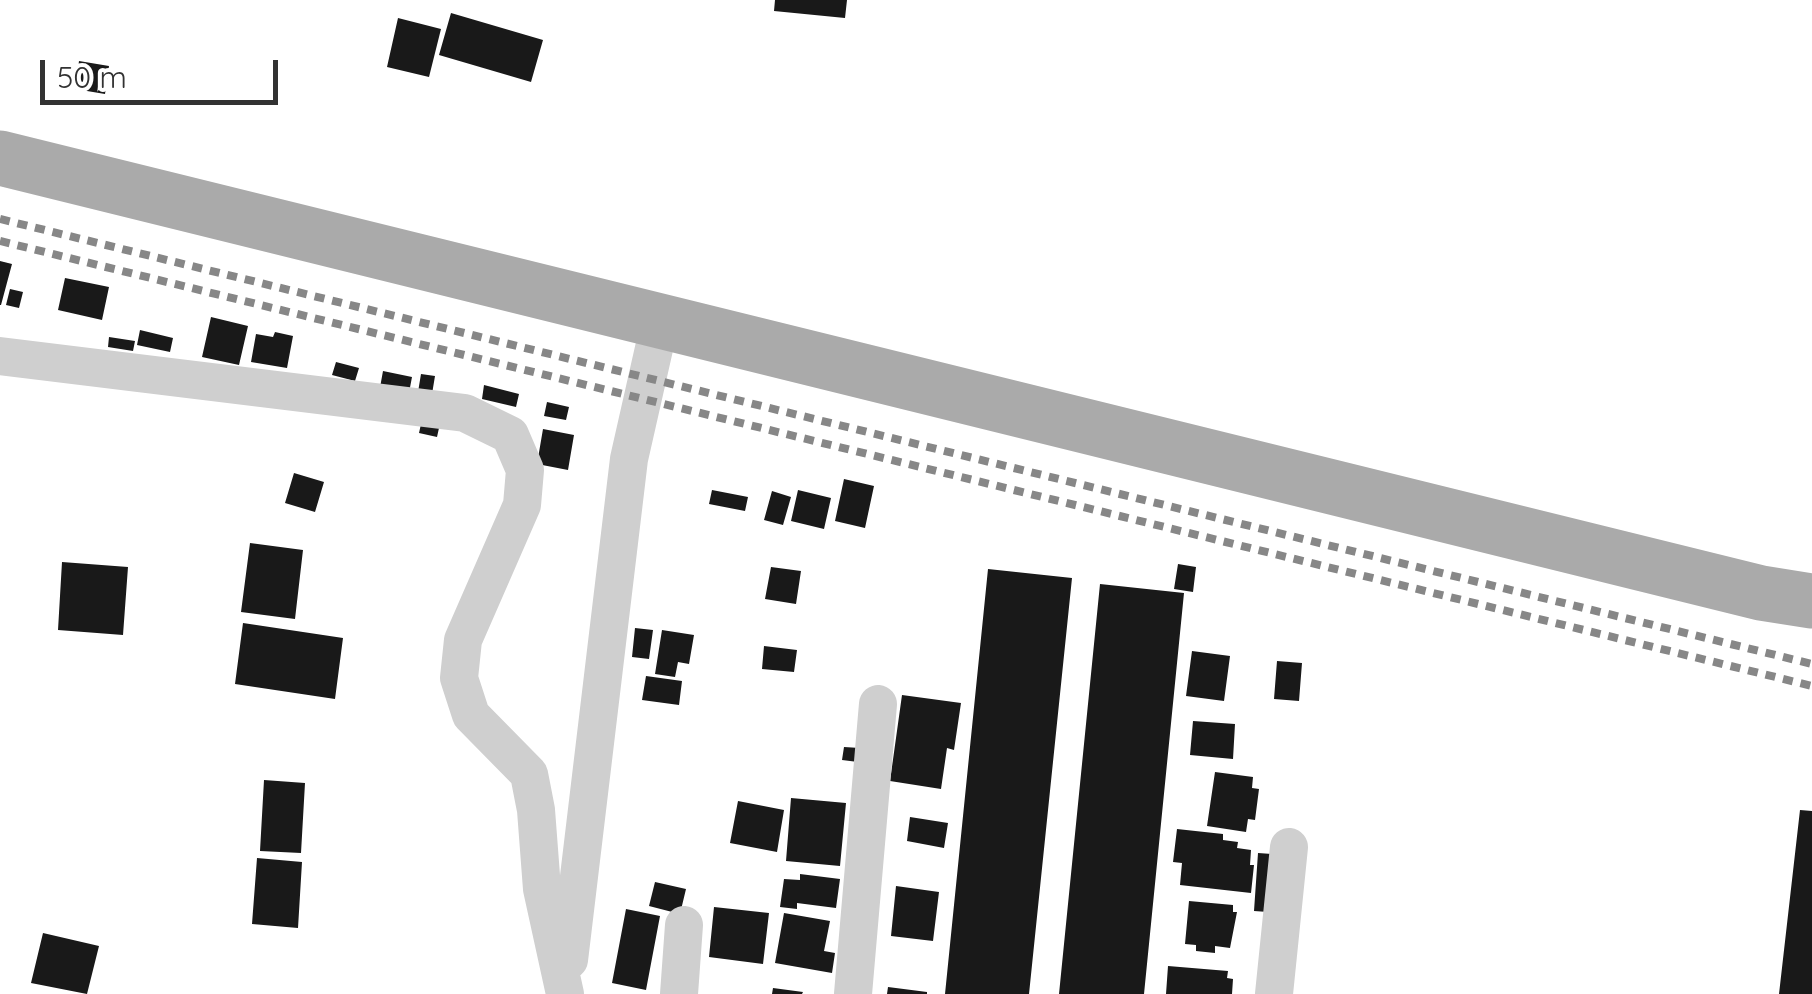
<!DOCTYPE html>
<style>
body{margin:0}
#map{position:relative;width:1812px;height:994px;overflow:hidden;background:#fff;font-family:Quicksand,sans-serif}
canvas{display:block}
.scale{position:absolute;left:40px;top:60px;width:238px;height:45px;box-sizing:border-box;border:5px solid #323232;border-top:0;padding-left:12px;font-size:30px;line-height:35px;white-space:nowrap;color:#323232;-webkit-text-stroke:8px #fff;paint-order:stroke}
</style>
<div id="map">
<canvas width="1812" height="994"></canvas>
<div class="scale">50 m</div>
</div>
<script>
const ctx = document.querySelector('canvas').getContext('2d');
ctx.lineJoin = 'round';
function fillPath(path, color) { ctx.fillStyle = color; ctx.fill(path, 'evenodd'); }
function stroke(path, color, width, dash) { ctx.strokeStyle = color; ctx.lineWidth = width; ctx.lineCap = dash ? 'butt' : 'round'; ctx.setLineDash(dash || []); ctx.stroke(path); }
fillPath(new Path2D(`
 M775,0H847L845,18L774,11Z
 M451,13L543,40L531,82L439,55Z
 M398,18L441,29L429,77L387,67Z
 M79,61L109,66L105,94L75,89Z
 M0,261L12,264L1,305H0Z
 M65,278L109,287L102,320L58,310Z
 M10,289L23,292L19,308L6,305Z
 M211,317L248,326L239,365L202,357Z
 M140,330L173,338L170,352L137,345Z
 M275,332L293,336L287,368L251,362L256,334L273,337Z
 M109,337L135,341L133,351L108,347Z
 M336,362L359,368L355,381L332,375Z
 M383,371L412,377L408,398L379,393Z
 M421,374L435,376L431,400L417,398Z
 M484,385L519,394L516,407L482,399Z
 M547,402L569,407L566,420L544,416Z
 M423,415L441,419L437,437L419,433Z
 M543,429L574,435L568,470L537,464Z
 M294,473L324,482L315,512L285,503Z
 M844,479L874,486L865,528L835,521Z
 M712,490L748,497L745,511L709,504Z
 M798,490L831,498L824,529L791,521Z
 M772,491L791,497L783,525L764,520Z
 M250,543L303,550L295,619L241,612Z
 M62,562L128,567L123,635L58,630Z
 M1178,564L1196,567L1193,592L1174,589Z
 M771,567L801,571L796,604L765,599Z
 M988,569L1072,578L1029,994H945Z
 M1100,584L1184,593L1144,994H1059Z
 M243,623L343,638L335,699L235,684Z
 M635,628L653,630L649,659L632,657Z
 M662,630L694,635L689,664L678,662L675,677L655,674Z
 M764,646L797,650L794,672L762,669Z
 M1192,651L1230,656L1224,701L1186,696Z
 M1277,661L1302,663L1299,701L1274,699Z
 M646,676L682,681L679,705L642,700Z
 M902,695L961,703L954,750L947,748L941,789L890,781Z
 M1193,721L1235,724L1233,759L1190,755Z
 M844,747L860,748L858,762L842,760Z
 M1215,772L1253,777L1252,788L1259,789L1255,820L1248,819L1246,832L1207,826Z
 M264,780L305,783L301,853L260,851Z
 M791,798L846,803L840,866L786,861Z
 M738,801L784,810L777,852L730,843Z
 M1800,810L1812,811V994H1779Z
 M910,817L948,823L944,848L907,841Z
 M1177,829L1223,834V840L1238,842L1237,848L1251,850L1250,865H1254L1251,893L1180,885L1182,863L1173,862Z
 M1258,853L1286,855L1282,913L1254,911Z
 M257,858L302,862L298,928L252,924Z
 M800,874L840,879L836,908L797,903V909L780,907L784,879L800,880Z
 M655,882L686,889L680,914L649,906Z
 M896,886L939,892L933,941L891,936Z
 M1189,901L1233,905V912H1237L1230,948L1215,946V953L1196,951V945L1185,944Z
 M714,907L769,913L763,964L709,957Z
 M626,909L660,916L646,990L612,983Z
 M784,913L830,921L824,951L835,953L832,973L775,963Z
 M43,933L99,946L87,994L31,983Z
 M1168,966L1228,971L1227,978L1233,979L1232,994H1166Z
 M888,987L927,992V994H887Z
 M773,988L803,992L802,994H772Z`), '#191919');
stroke(new Path2D(`
 M0,356L465,413L510,435L525,470L522,505L463,640L459,678L471,715L529,774L536,810L542,889L565,994
 M569,960L629,459L660,322
 M679,994L684,925
 M853,994L878,704
 M1274,994L1289,847`), '#cfcfcf', 38);
stroke(new Path2D(`
 M0,158L1761,593L1812,601`), '#aaa', 55);
stroke(new Path2D(`
 M0,219L1812,664
 M0,241L1812,686`), '#878787', 8, [10, 8]);
</script>
